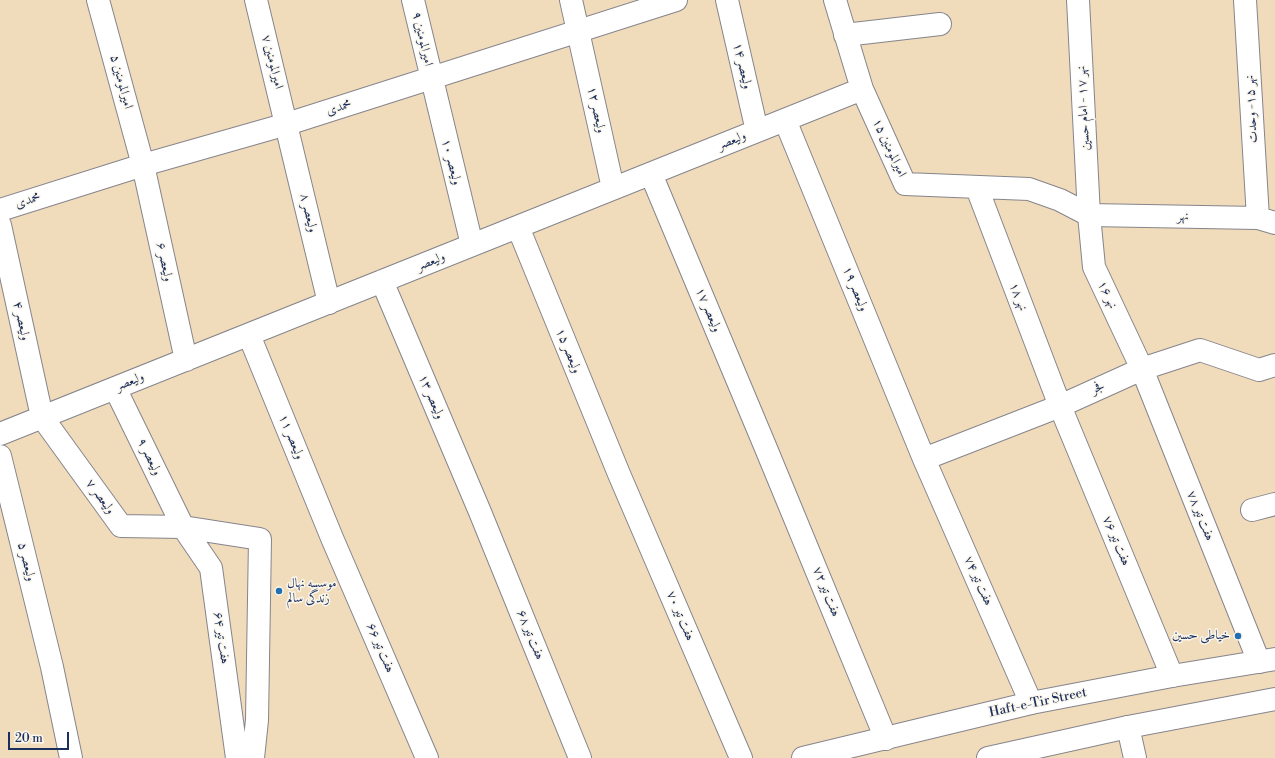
<!DOCTYPE html>
<meta charset="utf-8">
<style>
body{margin:0}
#map{position:relative;width:1275px;height:758px;overflow:hidden;background:#f0dbbb;font-family:"Libre Bodoni",serif}
canvas{display:block}
.scale{position:absolute;left:8px;top:732px;width:61px;height:18px;box-sizing:border-box;border:2px solid #1b2f5e;border-top:0;padding-left:5px;font-size:12px;line-height:14px;white-space:nowrap;color:#1b2f5e;-webkit-text-stroke:3px #fbf7ec;paint-order:stroke}
</style>
<div id="map">
<canvas width="1275" height="758"></canvas>
<div class="scale">20 m</div>
</div>
<script>
const ctx = document.querySelector('canvas').getContext('2d');
ctx.lineJoin = 'round';
function stroke(path, color, width, dash) { ctx.strokeStyle = color; ctx.lineWidth = width; ctx.lineCap = dash ? 'butt' : 'round'; ctx.setLineDash(dash || []); ctx.stroke(path); }
function label(font, color, halo, rows, align = 'center') {
  ctx.font = font + ' "Libre Bodoni",Amiri,serif'; ctx.lineWidth = 3; ctx.setLineDash([]); ctx.textBaseline = 'middle'; ctx.strokeStyle = halo; ctx.fillStyle = color; for (const [text, x, y, turn = 0] of rows) {
    ctx.save(); ctx.translate(x, y); ctx.rotate((+turn || 0) * Math.PI / 180); ctx.textAlign = isNaN(turn) ? turn : align; if (halo) ctx.strokeText(text, 0, 0); ctx.fillText(text, 0, 0); ctx.restore();
  }
}
const minor = new Path2D(`
 M98,0L143,165L186,360
 M256,0L329,303
 M413,0L472,245
 M571,0L613,188
 M727,0L757,131
 M835,0L862,89L905,184L1029,189L1060,200L1089,215L1258,218L1275,223
 M1078,0L1089,215L1094,267L1142,369L1259,662
 M1245,0L1258,218
 M845,35L940,24
 M785,120L924,459L1031,703
 M651,174L765,446L886,739
 M977,188L1060,406L1172,676
 M0,210L143,165L287,124L676,0
 M0,225L42,417L121,526L183,527L260,539L257,720L253,758
 M518,227L619,474L741,758
 M382,281L480,512L580,758
 M249,335L332,538L427,758
 M115,388L183,527L211,568L237,758
 M0,434L862,89
 M0,456L52,667L71,758
 M924,459L1060,406L1142,369L1200,350L1259,370L1275,365
 M1252,510L1275,504
 M1128,727L1135,758`);
const major = new Path2D(`
 M803,758L1031,703L1172,676L1275,659
 M988,758L1128,727L1275,699`);
stroke(minor, '#86858c', 24);
stroke(major, '#86858c', 24);
stroke(minor, '#fff', 22);
stroke(major, '#fff', 22);
for (const [x, y, r, color] of [
 [279,591,4,"#1f6fb2"],
 [1238,636,4,"#1f6fb2"]
]) { const dot = new Path2D(); dot.arc(x, y, r, 0, 2 * Math.PI); ctx.fillStyle = color; ctx.fill(dot); stroke(dot, '#fbf7ec', 1.5); }
label('13px', '#1b2f5e', '#fbf7ec', [
 ["امیرالمومنین ۹",422,39,77],
 ["امیرالمومنین ۷",272,62,76],
 ["ولیعصر ۱۴",742,66,77],
 ["امیرالمومنین ۵",121,82,75],
 ["محمدی",339,108,-18],
 ["نهر ۱۷ - امام حسین",1084,108,-93],
 ["نهر ۱۵- وحدت",1252,109,-93],
 ["ولیعصر ۱۲",596,110,78],
 ["ولیعصر",732,141,-22],
 ["امیرالمومنین ۱۵",889,148,65],
 ["ولیعصر ۱۰",451,162,76],
 ["محمدی",28,201,-18],
 ["ولیعصر ۸",308,213,77],
 ["نهر",1183,217,1],
 ["ولیعصر ۶",164,262,78],
 ["ولیعصر",431,262,-22],
 ["ولیعصر ۱۹",855,289,68],
 ["نهر ۱۶",1107,295,65],
 ["نهر ۱۸",1018,297,69],
 ["ولیعصر ۱۷",708,310,67],
 ["ولیعصر ۴",21,321,78],
 ["ولیعصر ۱۵",568,351,68],
 ["ولیعصر",130,382,-22],
 ["فجر",1098,388,-24],
 ["ولیعصر ۱۳",431,397,67],
 ["ولیعصر ۱۱",291,437,68],
 ["ولیعصر ۹",149,457,64],
 ["ولیعصر ۷",100,497,54],
 ["هفت تیر ۷۸",1200,516,68],
 ["هفت تیر ۷۶",1116,541,67],
 ["ولیعصر ۵",26,562,76],
 ["هفت تیر ۷۴",978,581,66],
 ["هفت تیر ۷۲",826,592,68],
 ["هفت تیر ۷۰",680,616,67],
 ["هفت تیر ۶۸",530,635,68],
 ["هفت تیر ۶۴",221,638,82],
 ["هفت تیر ۶۶",380,648,67],
 ["Haft-e-Tir Street",1038,703,-12]
]);
label('13px', '#1b2f5e', '#fbf7ec', [
 ["موسسه نهال",287,584],
 ["زندگی سالم",287,599],
 ["خیاطی حسین",1230,636,"right"]
], 'left');
</script>
